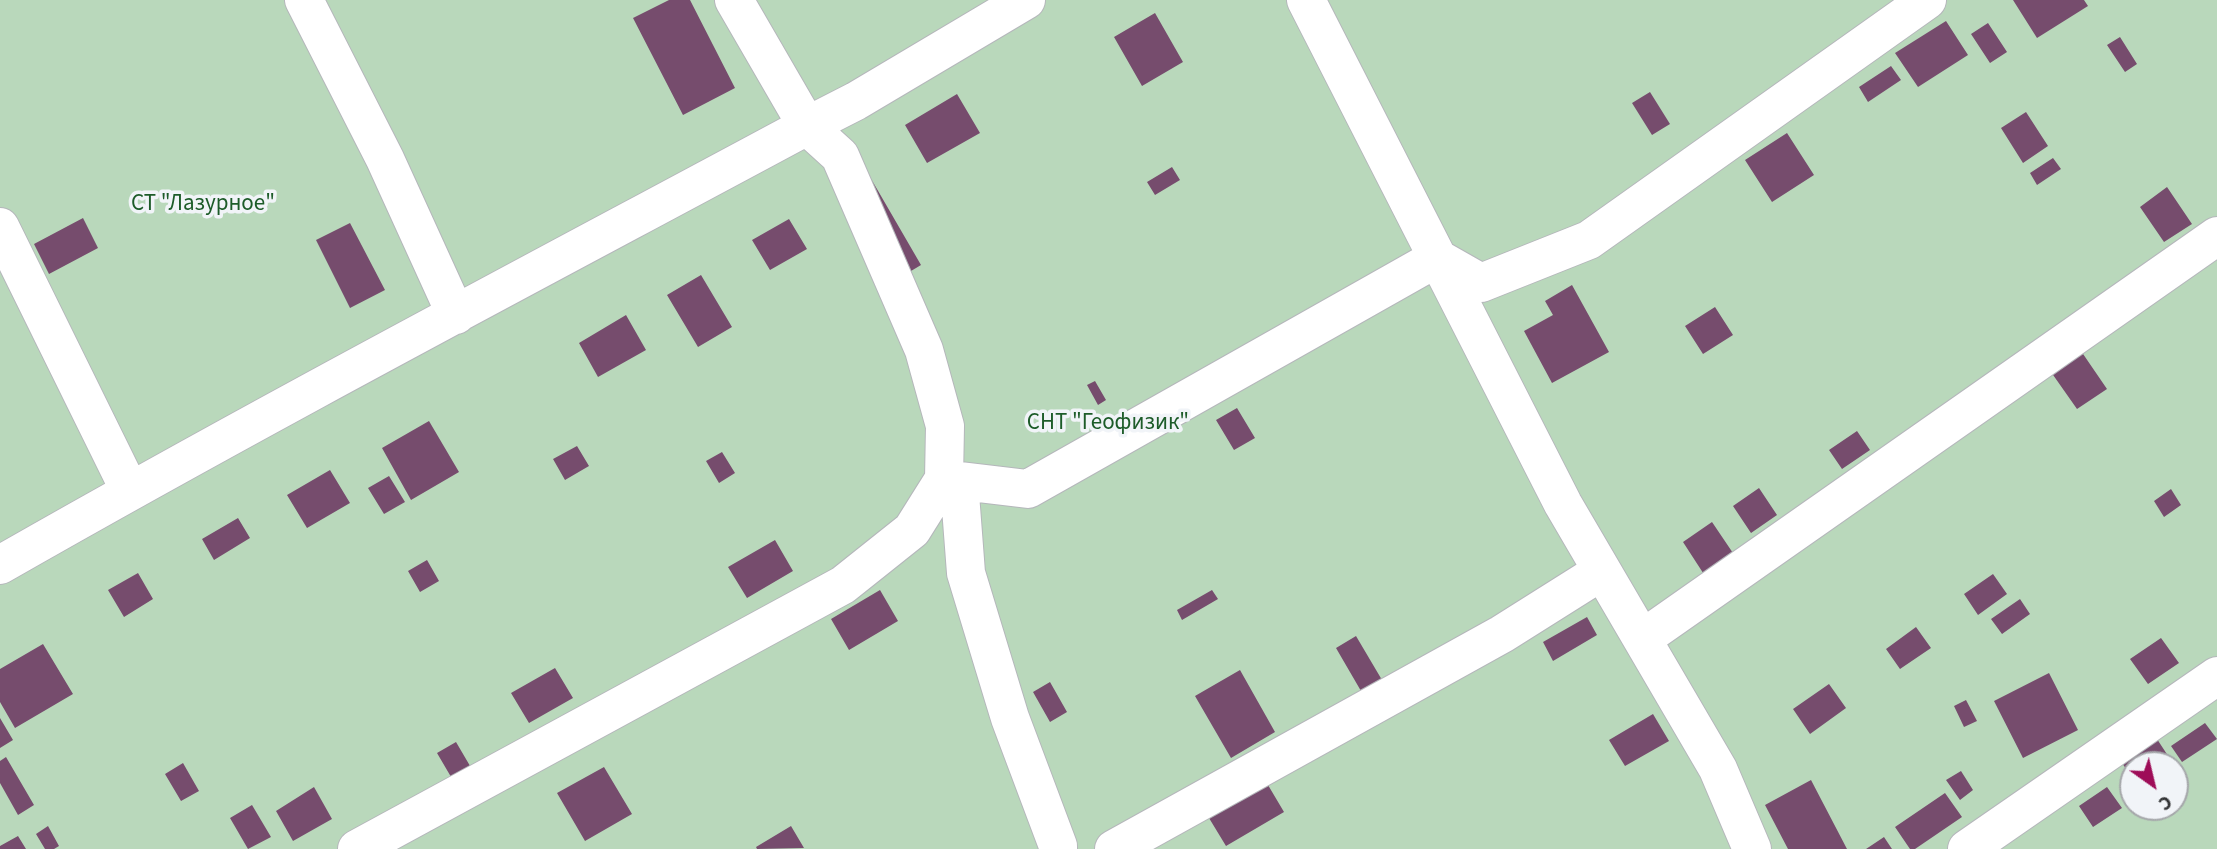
<!DOCTYPE html>
<meta charset="utf-8">
<style>
body{margin:0}
#map{position:relative;width:2217px;height:849px;overflow:hidden;background:#e4e6eb;font-family:"Source Sans 3",sans-serif}
canvas{display:block}
.north{position:absolute;left:2119px;top:751px;width:70px;height:70px;box-sizing:border-box;background:#f1f4f8;border:2px solid #a5a7aa;border-radius:50%;rotate:146deg;font-size:19px;font-weight:700;line-height:28px;text-align:center;color:#323334}
.north::after{content:'';display:block;margin:auto;width:24px;height:32px;background:#9e0d58;clip-path:polygon(50% 0,100% 100%,50% 72%,0 100%)}
</style>
<div id="map">
<canvas width="2217" height="849"></canvas>
<div class="north">С</div>
</div>
<script>
const ctx = document.querySelector('canvas').getContext('2d');
ctx.lineJoin = 'round';
function fillPath(path, color) { ctx.fillStyle = color; ctx.fill(path, 'evenodd'); }
function stroke(path, color, width, dash) { ctx.strokeStyle = color; ctx.lineWidth = width; ctx.lineCap = dash ? 'butt' : 'round'; ctx.setLineDash(dash || []); ctx.stroke(path); }
function label(font, color, halo, rows, align = 'center') {
  ctx.font = font + ' "Source Sans 3",sans-serif'; ctx.lineWidth = 7; ctx.setLineDash([]); ctx.textBaseline = 'middle'; ctx.strokeStyle = halo; ctx.fillStyle = color; for (const [text, x, y, turn = 0] of rows) {
    ctx.save(); ctx.translate(x, y); ctx.rotate((+turn || 0) * Math.PI / 180); ctx.textAlign = isNaN(turn) ? turn : align; if (halo) ctx.strokeText(text, 0, 0); ctx.fillText(text, 0, 0); ctx.restore();
  }
}
fillPath(new Path2D(`
 M0,0H2217V849H0ZM2133,765H2175V807H2133Z`), '#b9d8bb');
fillPath(new Path2D(`
 M669,0H690L735,88L683,115L633,18Z
 M2013,0H2084L2088,6L2037,38Z
 M1155,13L1183,62L1142,86L1114,37Z
 M1946,21L1968,55L1918,87L1895,53Z
 M1988,23L2007,52L1990,63L1971,34Z
 M2120,37L2137,64L2125,72L2107,45Z
 M1891,66L1901,80L1868,102L1859,87Z
 M1650,92L1670,124L1652,135L1632,103Z
 M957,94L980,133L927,163L905,125Z
 M2026,112L2048,146L2023,163L2001,128Z
 M1787,133L1814,175L1772,202L1745,160Z
 M2053,158L2061,169L2037,185L2030,173Z
 M1172,167L1180,180L1155,195L1147,182Z
 M870,177L921,265L911,271Z
 M2167,187L2192,224L2164,242L2140,207Z
 M83,218L98,248L49,274L34,244Z
 M789,219L807,249L770,270L752,240Z
 M350,223L385,290L350,308L316,240Z
 M701,275L732,327L698,347L667,295Z
 M1572,285L1609,352L1552,383L1524,331L1553,315L1545,301Z
 M1715,307L1733,335L1703,354L1685,326Z
 M626,315L646,350L598,377L579,343Z
 M2081,351L2107,389L2077,409L2051,372Z
 M1095,381L1106,400L1098,405L1087,385Z
 M1237,408L1255,438L1234,450L1216,420Z
 M429,421L459,472L411,500L382,448Z
 M1857,431L1870,450L1842,469L1829,450Z
 M577,446L589,466L565,480L553,459Z
 M722,452L735,473L719,483L706,461Z
 M330,470L350,503L307,528L287,495Z
 M389,476L405,502L384,514L368,488Z
 M1759,488L1777,515L1751,533L1733,506Z
 M2171,489L2181,505L2164,517L2154,501Z
 M238,518L250,538L214,560L202,539Z
 M1712,522L1737,559L1707,579L1683,542Z
 M775,540L793,571L747,598L728,567Z
 M427,560L439,581L420,592L408,571Z
 M138,573L153,599L124,617L108,590Z
 M1993,574L2007,594L1978,615L1964,594Z
 M880,590L898,621L849,650L831,619Z
 M1212,590L1218,599L1182,620L1177,610Z
 M2020,599L2030,614L2002,634L1991,619Z
 M1587,617L1597,635L1553,661L1543,642Z
 M1916,627L1931,648L1900,669L1886,649Z
 M1356,636L1382,680L1361,691L1336,648Z
 M2161,638L2179,663L2148,684L2130,659Z
 M43,644L73,694L15,728L0,702V669Z
 M555,668L573,698L529,723L511,693Z
 M1240,670L1275,732L1231,758L1195,696Z
 M2049,673L2078,730L2023,758L1994,701Z
 M1050,682L1067,712L1050,722L1033,692Z
 M1829,684L1846,708L1810,734L1793,709Z
 M1966,700L1977,721L1964,727L1954,706Z
 M1653,714L1669,741L1625,766L1609,740Z
 M0,718L13,740L0,748Z
 M2205,723L2217,739L2182,762L2171,746Z
 M2157,739L2174,765H2133V779L2122,763Z
 M456,742L473,771L454,782L437,753Z
 M6,757L34,805L18,815L0,783V761Z
 M183,763L199,791L181,801L165,774Z
 M604,767L632,814L585,841L557,793Z
 M1961,771L1973,790L1960,800L1946,780Z
 M1811,780L1847,849H1788L1765,805Z
 M1268,785L1284,812L1226,846L1209,818Z
 M314,787L332,819L293,841L276,811Z
 M2107,787L2122,808L2093,827L2079,806Z
 M1945,793L1962,817L1915,849H1910L1895,827Z
 M252,805L271,837L248,849L230,818Z
 M48,826L59,846L54,849H45L36,834Z
 M791,826L804,848L757,849L756,847Z
 M18,836L26,849H0V846Z
 M1884,837L1892,849H1866Z`), '#764c6d');
const minor = new Path2D(`
 M304,0L385,159L456,315
 M1306,0L1563,504L1718,769L1752,849
 M0,227L130,491
 M944,479L1028,489L1437,258L1481,283L1589,240L1927,0
 M959,481L966,573L1010,718L1058,846V849
 M0,565C266,413 537,271 807,126L856,101L1026,0
 M1642,639L2217,236
 M357,849L843,585L912,530L944,479L945,426L924,350L840,156L807,126L734,0
 M1114,849L1502,634L1602,571
 M1967,849L2217,676`);
stroke(minor, '#b5b7bb', 40);
stroke(minor, '#fff', 38);
label('23px', '#1d5c29', '#f1f4f8', [
 ["СТ \"Лазурное\"",203,205],
 ["СНТ \"Геофизик\"",1108,424]
]);
</script>
